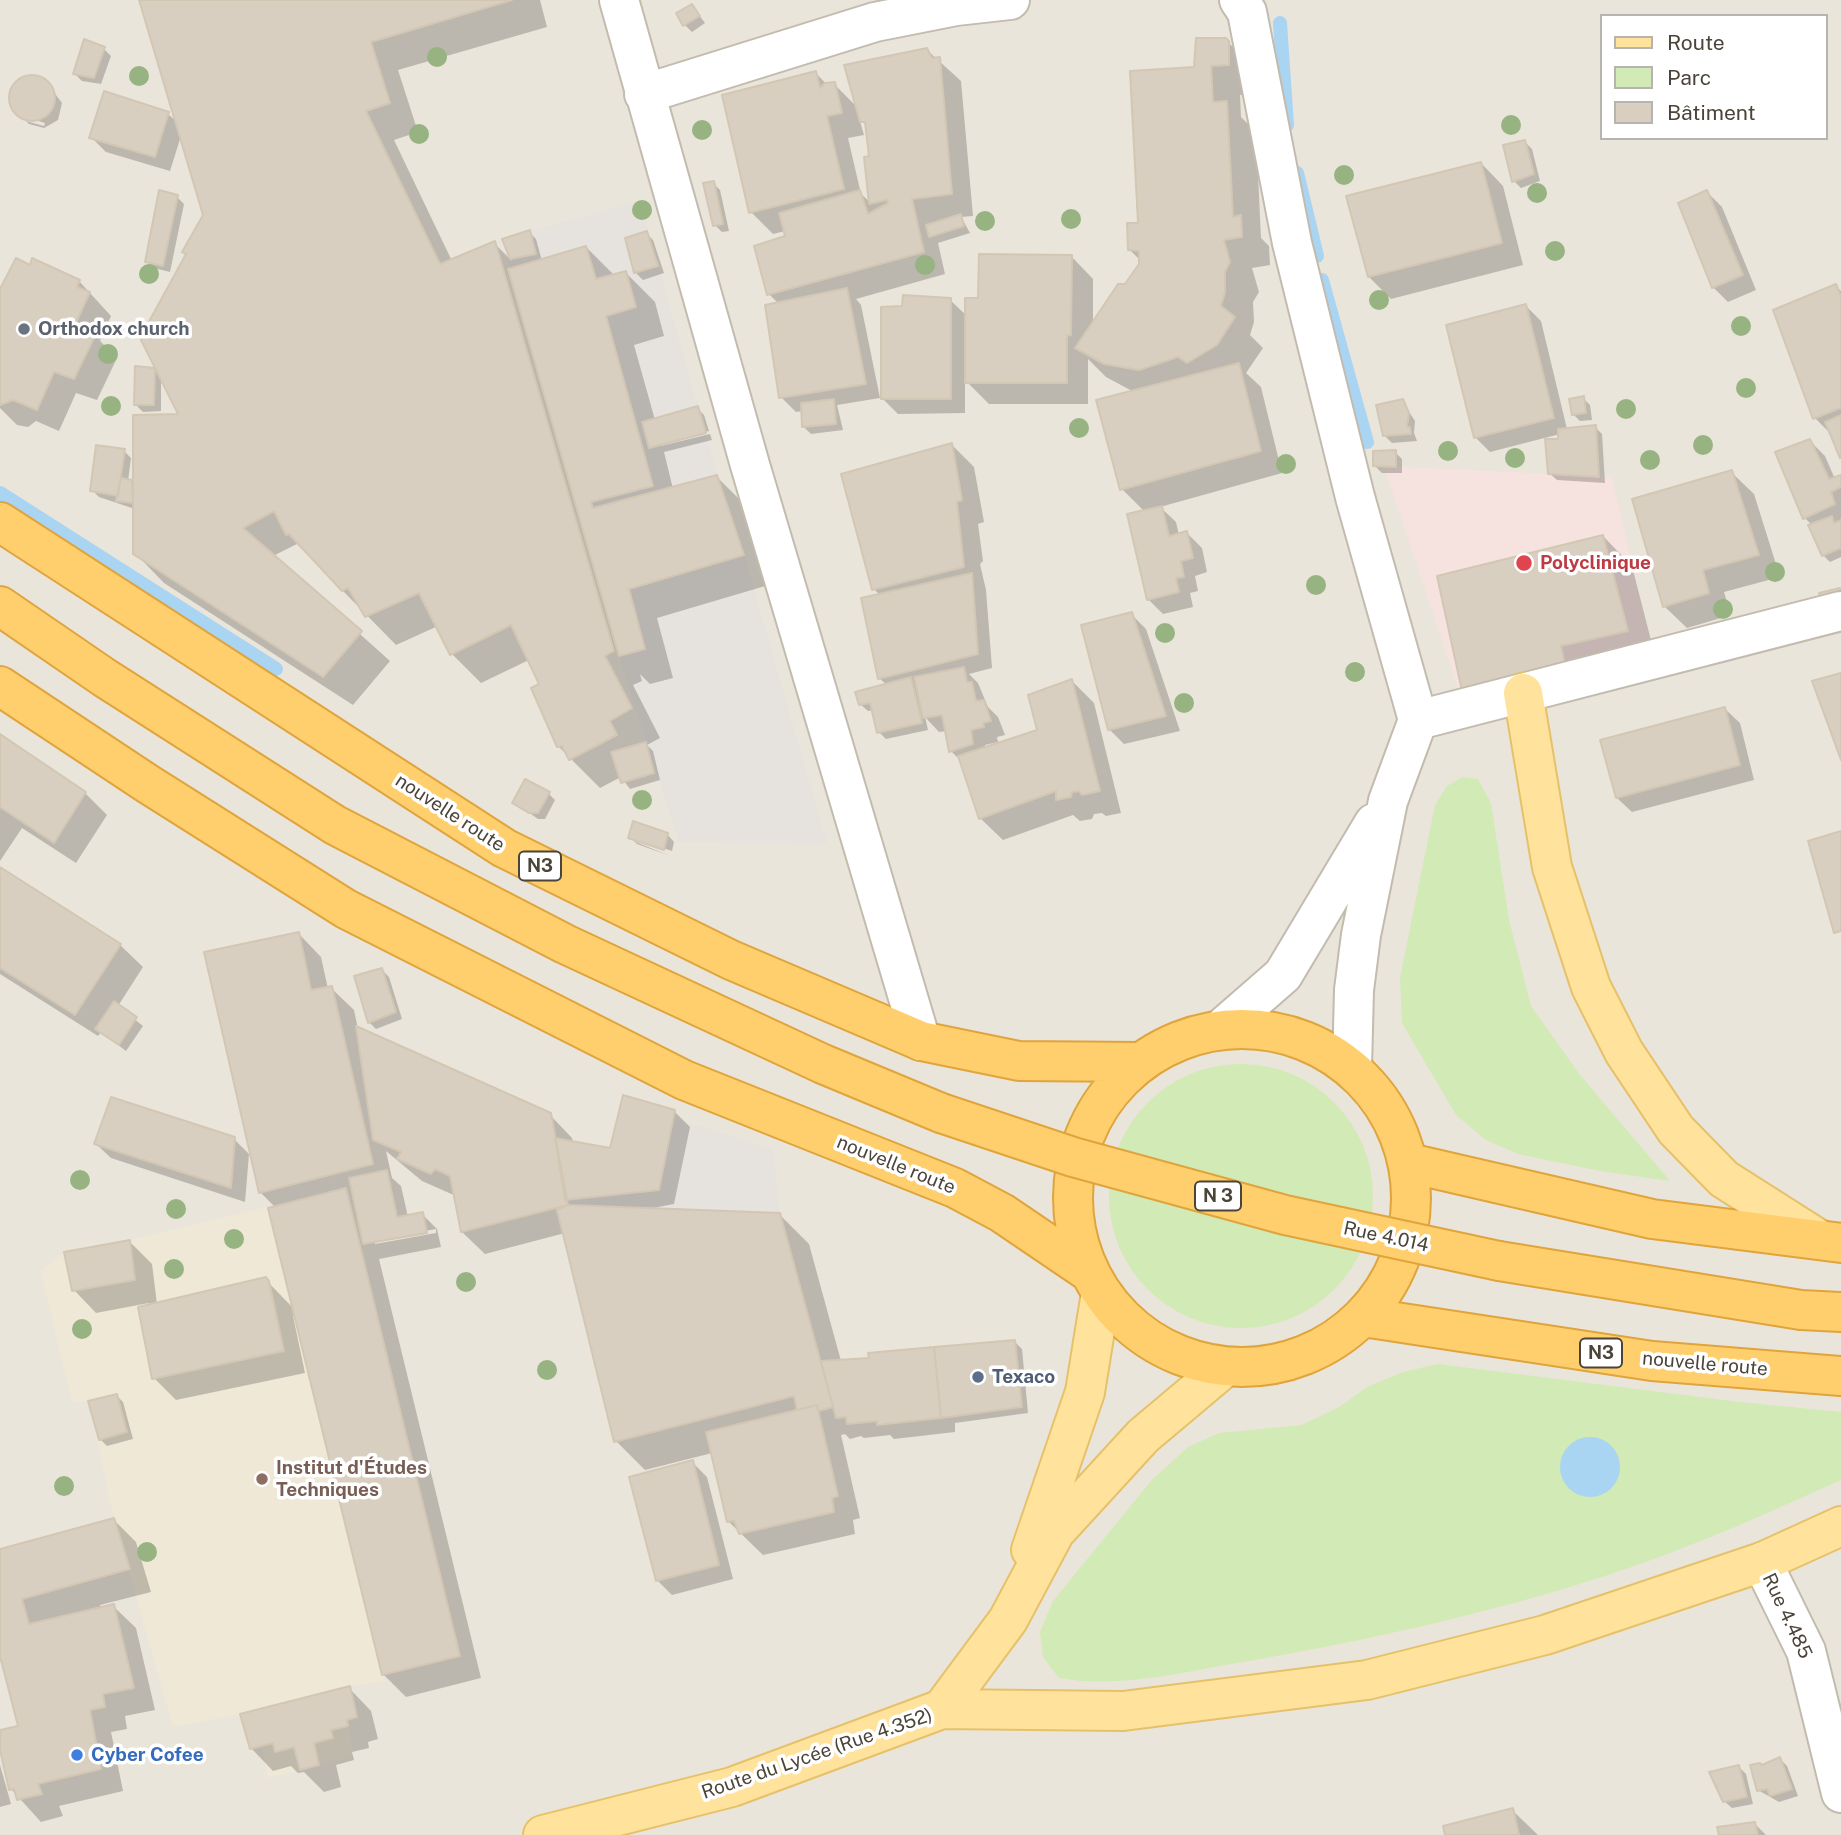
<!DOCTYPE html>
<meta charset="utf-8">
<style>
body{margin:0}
#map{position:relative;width:1841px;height:1835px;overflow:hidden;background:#f6f3ec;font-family:"Public Sans",sans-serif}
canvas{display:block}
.legend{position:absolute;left:1600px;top:14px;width:228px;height:126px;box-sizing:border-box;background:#fff;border:2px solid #b7b4b0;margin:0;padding:9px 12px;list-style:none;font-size:21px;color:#4b4439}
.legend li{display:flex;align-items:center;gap:14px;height:35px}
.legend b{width:35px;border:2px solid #b7b4b0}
</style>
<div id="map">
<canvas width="1841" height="1835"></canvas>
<ul class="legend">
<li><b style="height:9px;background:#ffe39c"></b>Route</li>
<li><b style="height:19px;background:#d2eab5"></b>Parc</li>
<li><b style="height:19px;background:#d8cfc1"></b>Bâtiment</li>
</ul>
</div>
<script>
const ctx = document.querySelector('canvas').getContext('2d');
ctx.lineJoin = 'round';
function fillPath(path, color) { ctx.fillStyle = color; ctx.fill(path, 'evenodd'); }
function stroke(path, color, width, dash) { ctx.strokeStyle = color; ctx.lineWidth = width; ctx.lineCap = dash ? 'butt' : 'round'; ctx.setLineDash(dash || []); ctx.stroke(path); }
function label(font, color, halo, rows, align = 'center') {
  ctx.font = font + ' "Public Sans",sans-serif'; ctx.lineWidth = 7; ctx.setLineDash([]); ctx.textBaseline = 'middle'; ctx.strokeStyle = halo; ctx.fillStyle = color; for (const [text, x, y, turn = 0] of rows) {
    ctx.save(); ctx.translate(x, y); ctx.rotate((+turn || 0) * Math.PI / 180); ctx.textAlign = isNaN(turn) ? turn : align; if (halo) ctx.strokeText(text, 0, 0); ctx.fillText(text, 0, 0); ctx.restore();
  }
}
fillPath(new Path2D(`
 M0,0H1841V1835H0ZM1601,16H1825V138H1601Z`), '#eae5da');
fillPath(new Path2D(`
 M640,201L717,475L744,555L827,844L679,842L619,656L502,239Z
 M623,1095L675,1110V1118L773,1150L780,1213L833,1407L819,1411L817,1405L797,1410L794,1397L614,1442L557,1210L567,1205L555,1138L610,1148Z`), '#e6e2dd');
fillPath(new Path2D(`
 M346,1188L460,1656L383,1675L386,1681L350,1686L357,1717L347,1720L353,1756L268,1778L262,1748L250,1749L240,1714L173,1727L114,1518L89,1401L72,1402L41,1271L64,1252L130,1240Z`), '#efe8d6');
fillPath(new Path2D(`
 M1384,466L1612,477L1652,650L1460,694Z`), '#f6e3e0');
fillPath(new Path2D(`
 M1462,777L1478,779L1491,803L1509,920L1531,1006L1580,1075L1670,1181L1600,1171L1518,1154L1486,1140L1456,1115L1402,1023L1400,978L1435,805L1447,786Z
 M1109 1196a132 132 0 1 1 264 0a132 132 0 1 1-264 0Z
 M1438,1364L1740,1402L1841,1412V1480C1764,1515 1685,1550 1605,1576C1487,1614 1365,1641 1243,1662C1183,1672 1119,1689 1059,1678L1043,1657L1040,1632L1053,1601L1151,1481L1188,1447L1219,1433L1302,1425L1341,1406L1367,1387L1403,1372Z`), '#d2eab5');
fillPath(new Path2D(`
 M1560 1467a30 30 0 1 1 60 0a30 30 0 1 1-60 0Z`), '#a9d4f2');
fillPath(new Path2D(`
 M141,0H540L547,27L398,70L418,132L394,140L452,261L494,243L512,261L504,240L529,232L536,239L542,261L586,247L615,276L626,273L655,302L664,336L634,345L655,420L697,408L704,415L709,431L661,443V446L710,434L712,440L664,452L673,489L717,477L746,506L772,584L657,618L673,678L650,684L640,674L642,681L633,685L660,738L647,745L653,751L660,780L630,789L621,777L600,788L558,746L541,685L529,660L481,683L452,654L438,626L396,645L297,544L273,556L390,661L353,705L164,583L135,553V509L99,497L92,490L124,451L131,458L128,481L135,485L181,416L161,376V411L143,412L136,405V368L158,370L147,329L188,255L204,215L181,136L170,171L106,152L91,137L105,94L168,114L177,122Z
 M692,6L705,23L692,32L685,25Z
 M1226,40L1257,72V93L1240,95L1241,117L1256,132L1261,238L1269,246L1270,265L1252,268L1259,292L1253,302L1254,322L1250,335L1263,348L1246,373L1261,387L1282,473L1160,507L1176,522L1179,535L1187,533L1202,548L1207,572L1195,576L1198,591L1190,593L1193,607L1163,614L1148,599L1145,512L1122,489L1134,392L1106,377L1088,359V404H989L965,380V413L898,414L883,399L950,300L967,316L980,300L1071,256L1093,279V324L1126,285L1141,261L1129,249L1195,68Z
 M85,42L104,49L111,56L101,84L82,81L75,74Z
 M927,50L961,81L973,216L961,217L970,233L938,243L945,274L856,299L861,305L880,398L837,405L843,430L811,434L804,427L803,411L796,412L781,397L779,304L769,294L787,237L785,231L773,234L751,212L816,73L827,85L834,84L858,108ZM859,118L868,127L871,203L861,194L848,138L864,135Z
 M28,76L47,83L62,103L58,120L44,128L29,124L26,121L44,126L45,123L21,116L9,101L13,86Z
 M1525,142L1532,149L1540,181L1521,188L1514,181Z
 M1481,163L1503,186L1523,265L1391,299L1369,277Z
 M713,183L720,190L729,231L722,232L715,225Z
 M1707,192L1722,207L1756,290L1728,302L1713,287Z
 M177,197L184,204L170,272L154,268L147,261Z
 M646,233L653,240L664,273L643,280L636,273L627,239Z
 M79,281L111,316L100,341L117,358L97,400L76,393L59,431L36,421L28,427L17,425L0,408V292Z
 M1836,286L1841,291V456L1830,433L1815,418Z
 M1526,306L1541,321L1567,429L1595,427L1602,434L1605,483L1557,480L1549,473L1560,434L1490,452L1475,437Z
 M1583,398L1590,405L1592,420L1580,421L1573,414Z
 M1402,401L1415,421L1414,433L1417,441L1392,443L1385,436Z
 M1810,441L1825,456L1835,479L1841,477V557L1830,562L1823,555L1812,525L1805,518Z
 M952,445L974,467L984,522L978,524L983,561L980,564L986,590L992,668L969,674L978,683L988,707L998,717L1005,735L997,737L998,742L985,745V749L1039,731L1072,681L1094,703L1121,813L1106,816L1102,813L1094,814L1092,819L1080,821L1073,815L1003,840L980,818L961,761L951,751L947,731L939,732L925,717L928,730L886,739L879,732L874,710L868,711L860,704L887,685L879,678L880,595L874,589Z
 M1395,452L1402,459V473H1382L1375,466Z
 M1731,472L1754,494L1780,577L1724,592L1731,615L1687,628L1664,606Z
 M1603,536L1632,566L1656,660L1589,675L1593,695L1492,719Z
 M1131,614L1146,629L1180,731L1124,744L1109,729Z
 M1725,709L1740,723L1754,780L1632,812L1617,798Z
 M0,736L85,793L107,815L76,863L22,828L0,861Z
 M548,793L555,800L545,819H538L514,802Z
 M667,834L674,842L672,851L636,839V842L670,856L637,844L630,837Z
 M0,869L120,945L143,967L118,1006L143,1026L126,1051L101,1032L98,1036L0,974Z
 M299,934L321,957L328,989L331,988L354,1010L358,1029L550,1115L572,1138L573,1143L611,1150L675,1112L690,1127L674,1204L642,1210L780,1215L809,1244L841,1361L1015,1342L1022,1349L1028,1413L955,1423V1432L894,1439L890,1435L864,1438L861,1436L850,1439L845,1434L841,1435L860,1518L853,1520L855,1534L763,1555L729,1522L712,1453L645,1470L616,1441L565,1233L485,1254L462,1232L456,1196L422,1181L386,1151L392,1178L401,1186L408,1217L422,1214L437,1229L441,1247L379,1259L481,1678L406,1697L384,1675L296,1315L293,1316L305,1373L176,1400L154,1378L149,1303L96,1313L74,1290L130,1242L152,1264L157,1304L265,1279L295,1310L276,1208L260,1192ZM436,1229V1233L375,1244V1240Z
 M382,970L389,977L402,1019L376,1029L369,1022Z
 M234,1139L249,1154L245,1202L111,1158L96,1144Z
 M116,1395L123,1402L133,1439L107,1446L100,1439Z
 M692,1462L707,1477L733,1579L672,1595L657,1580Z
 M114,1520L136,1542L151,1592L100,1605L101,1609L113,1606L136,1628L155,1710L125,1716L127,1729L111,1732L123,1791L59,1806L63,1816L41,1822L11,1789L0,1743V1732L21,1727L5,1666L0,1661V1551Z
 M349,1688L371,1711L378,1739L368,1742L369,1748L352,1752L354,1760L336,1765L341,1787L324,1792L304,1772L298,1773L291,1766L273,1771L251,1748Z
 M1780,1759L1787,1766L1798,1796L1779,1802L1758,1790L1762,1767Z
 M0,1765L11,1804L0,1807Z
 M1739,1767L1746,1774L1753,1804L1732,1808L1724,1801Z
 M1512,1810L1538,1835H1447Z
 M1755,1824L1766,1835H1721Z`), '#0003');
stroke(new Path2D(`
 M1280,23L1287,125
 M1297,173L1317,256
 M1322,280L1367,442
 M0,493L276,669`), '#a9d4f2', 14);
const building = new Path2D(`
 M139,0H512L371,42L390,103L366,111L440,264L495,241L614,651L605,656L632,708L610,721L617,735L569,760L562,746L557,747L531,688L539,684L511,625L450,655L419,593L365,617L348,588L342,591L289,534L286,535L274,511L243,528L362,631L323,677L133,554V415L178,414L137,332L142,325L146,327L186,254L182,252L203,215Z
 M692,4L700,16L683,26L676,13Z
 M1196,38H1226L1229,41V65L1211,66L1213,102L1227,101L1233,217L1241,215L1242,237L1224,240L1230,262L1225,272V292L1221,306L1235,317L1217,345L1187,363L1178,357L1139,370L1104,364L1075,348L1118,284H1125L1139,264V251L1128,250L1127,223H1138L1130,71L1194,67Z
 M84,39L105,47L94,78L73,74Z
 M927,48L932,58L940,57L952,194L912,199L924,252L767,295L754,246L785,236L779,213L860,190L868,214L888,203L887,200L869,204L864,157L869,156L865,122H860L844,65Z
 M816,71L820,88L825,83L835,82L842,113L827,116L844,189L749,213L722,95Z
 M9 98a23 23 0 1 1 46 0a23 23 0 1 1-46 0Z
 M104,91L169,112L155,157L89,138Z
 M1525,140L1534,174L1512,182L1503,145Z
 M1481,162L1502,243L1368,277L1346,196Z
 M714,181L723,224L713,226L703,183Z
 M159,190L178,195L163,266L145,262Z
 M1707,190L1743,275L1712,288L1678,203Z
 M961,214L964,226L929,237L926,225Z
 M530,230L536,254L510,259L502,239Z
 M647,231L658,266L634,273L625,238Z
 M586,246L596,279L626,271L636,307L606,316L653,486L591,502L593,508L717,475L744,555L629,589L645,649L619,656L508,269Z
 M979,254L1072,255L1071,335L1067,336V383H965V298H978Z
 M16,258L30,265L32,258L80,280L77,287L90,292L75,325L96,334L74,379L54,372L37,410L13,400L0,405V289Z
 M1836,284L1841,296V408L1813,419L1773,310Z
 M847,288L866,384L779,398L765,305Z
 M903,295L951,298V399H881V307L902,306Z
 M1526,304L1554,418L1474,438L1446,325Z
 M1239,363L1261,451L1120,490L1096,400Z
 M135,366L155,368L154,405H134Z
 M1584,396L1586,413L1572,415L1569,399Z
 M834,399L836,424L802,427L801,403Z
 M1403,399L1409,413L1407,427H1410L1411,434L1383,436L1376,405Z
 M698,406L706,433L649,448L642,422Z
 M1841,415V458H1840L1825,422Z
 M1596,425L1599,477L1548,474L1545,439H1558V429Z
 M1810,439L1829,479L1841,475V487L1831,492L1835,504L1803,519L1775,452Z
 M952,443L962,500L957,502L964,567L872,590L841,474Z
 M96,445L125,449L118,496L90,491Z
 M1396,450V467L1373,466V451Z
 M1732,470L1759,555L1703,570L1709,593L1663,607L1632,499Z
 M121,478L132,480L133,503L116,501Z
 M1162,506L1169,536L1187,531L1193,558L1181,561L1184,577L1176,578L1179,592L1147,600L1127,514Z
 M1832,516L1834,523L1841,520V548L1822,556L1808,525Z
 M1603,535L1628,631L1561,646L1565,666L1462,691L1437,576Z
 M972,573L978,654L878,679L861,598Z
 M1840,588L1841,593L1822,607L1819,593Z
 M1132,612L1166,716L1108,730L1081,625Z
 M964,667L967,682H972L976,701L984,700L991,721L983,723L984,727L971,730L973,744L949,752L942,715L923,718L914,677Z
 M1841,673V760L1812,681Z
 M911,677L922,723L877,733L870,703L859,705L855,692Z
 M1072,679L1100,791L1082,795L1079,791L1072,792L1071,797L1056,800V791L979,819L958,756L1037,730L1028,695Z
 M1725,707L1740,765L1616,798L1600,740Z
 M0,734L86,792L54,843L0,807Z
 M646,742L654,773L621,783L611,752Z
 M525,779L550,792L538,813H529L512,803Z
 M633,821L668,833L664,850L628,838Z
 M1841,831V931L1834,933L1808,841Z
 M0,867L121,944L75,1015L0,968Z
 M299,932L311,990L332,986L373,1164L259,1193L204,952Z
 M382,968L396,1012L368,1023L354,976Z
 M114,1001L137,1017L119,1045L95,1029Z
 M356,1026L551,1113L568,1205L461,1232L450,1176L435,1169L431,1174L397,1159L401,1152L373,1140Z
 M623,1095L675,1110L659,1190L565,1200L555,1138L610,1148Z
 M111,1097L235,1137L231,1188L94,1144Z
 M387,1170L397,1217L423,1212L427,1233L363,1244L349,1178Z
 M346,1188L460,1656L382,1675L268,1208Z
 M568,1205L780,1213L833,1407L819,1411L817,1405L797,1410L794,1396L614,1442L557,1210Z
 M130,1240L135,1280L72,1291L64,1252Z
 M266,1277L269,1281L284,1351L152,1379L138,1307Z
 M1015,1340L1022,1407L941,1418L934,1347Z
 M934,1347L941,1418L877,1425V1421L847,1424L846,1417L836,1418L821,1361L869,1358L868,1353Z
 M117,1394L127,1432L99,1440L88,1401Z
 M817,1405L838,1496L832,1498L834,1512L739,1534L734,1521L727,1522L706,1432Z
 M693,1460L719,1565L656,1581L629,1477Z
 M114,1518L130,1569L22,1599L29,1624L114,1604L134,1688L103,1694L105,1707L90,1710L101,1769L38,1784L42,1794L17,1800L14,1789L9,1790L0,1750V1730L18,1726L0,1656V1549Z
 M350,1686L357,1717L347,1720L348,1726L331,1730L333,1738L314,1743L319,1765L300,1770L294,1747L275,1752L273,1743L250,1749L240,1714Z
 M1780,1757L1792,1789L1770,1796L1767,1789L1757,1791L1750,1765L1760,1763L1762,1765Z
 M1739,1765L1747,1797L1723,1802L1709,1772Z
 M1513,1808L1519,1835H1445L1443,1826Z
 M1755,1822L1758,1835H1719L1717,1827Z`);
fillPath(building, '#d8cfc1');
stroke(building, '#d3c7b4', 2);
const minor = new Path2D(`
 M619,0L750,465L921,1041
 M1239,0L1247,12L1292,243L1355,497L1418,720L1388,801L1361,935L1354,990L1352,1068
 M644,94L875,22L956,6L1010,0
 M1418,720L1841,611
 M1221,1029L1283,975L1374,823
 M1762,1562L1806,1651L1841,1793`);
const major = new Path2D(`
 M1523,693L1552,867L1591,987L1624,1052L1676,1130L1724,1179L1820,1240
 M1031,1550L1085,1392L1101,1293
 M942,1709L1123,1711L1367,1680L1545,1635L1762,1562L1841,1526
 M543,1835L732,1787L942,1709L1008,1620L1055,1532L1143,1436L1225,1367`);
const highway = new Path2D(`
 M0,522L504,848L731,960L921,1041L1019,1061L1141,1062
 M0,606L105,678L335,825L565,944L823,1064L941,1113
 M0,686L148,784L346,909L684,1080L955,1188L1002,1213L1089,1272
 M1073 1198a169 169 0 1 1 338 0a169 169 0 1 1-338 0Z
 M1409,1163L1652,1219L1841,1243
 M1499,1261L1801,1310L1841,1312
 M1363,1317L1652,1361L1841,1376`);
stroke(minor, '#c2bbae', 42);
stroke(major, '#e6c16a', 42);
stroke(highway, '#e0a43c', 42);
stroke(minor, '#fff', 38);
stroke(major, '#ffe39c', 38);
stroke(highway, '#ffcf6e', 38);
const highwayBridge = new Path2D(`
 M941,1113L1073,1157L1285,1215L1499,1261`);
stroke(highwayBridge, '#e0a43c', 42, []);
stroke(highwayBridge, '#ffcf6e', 38);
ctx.fillStyle = '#97b381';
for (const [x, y] of [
 [437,57],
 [139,76],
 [1511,125],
 [702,130],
 [419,134],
 [1344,175],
 [1537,193],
 [642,210],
 [1071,219],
 [985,221],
 [1555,251],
 [925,265],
 [149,274],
 [1379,300],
 [1741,326],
 [108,354],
 [1746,388],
 [111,406],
 [1626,409],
 [1079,428],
 [1703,445],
 [1448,451],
 [1515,458],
 [1650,460],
 [1286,464],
 [1775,572],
 [1316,585],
 [1723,609],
 [1165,633],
 [1355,672],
 [1184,703],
 [642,800],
 [80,1180],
 [176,1209],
 [234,1239],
 [174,1269],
 [466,1282],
 [82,1329],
 [547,1370],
 [64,1486],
 [147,1552]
]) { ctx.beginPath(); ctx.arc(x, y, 10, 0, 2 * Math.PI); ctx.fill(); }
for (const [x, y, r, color] of [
 [24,329,7,"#6b7280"],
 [1524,563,9,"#e0444e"],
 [978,1377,7,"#5c6f8a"],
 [262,1479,7,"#8d6e63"],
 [77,1755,7,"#3f7fe0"]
]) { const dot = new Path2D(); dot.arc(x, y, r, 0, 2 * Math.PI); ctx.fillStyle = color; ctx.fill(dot); stroke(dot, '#fff', 2.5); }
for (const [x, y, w] of [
 [540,866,42],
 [1218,1196,46],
 [1601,1353,42]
]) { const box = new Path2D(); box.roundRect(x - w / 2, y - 14.5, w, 29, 5); ctx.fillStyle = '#fff'; ctx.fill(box); stroke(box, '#4b4439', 2); }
label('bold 18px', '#4b4439', null, [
 ["N3",540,866],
 ["N 3",1218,1196],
 ["N3",1601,1353]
]);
label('bold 19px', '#5b616d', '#fff', [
 ["Orthodox church",38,329]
], 'left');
label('bold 19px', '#be3a42', '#fff', [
 ["Polyclinique",1540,563]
], 'left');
label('19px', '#4b4439', '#fff', [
 ["nouvelle route",450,813,33],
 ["nouvelle route",896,1165,22],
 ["Rue 4.014",1386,1237,12],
 ["nouvelle route",1705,1364,5],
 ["Rue 4.485",1787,1616,65],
 ["Route du Lycée (Rue 4.352)",817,1754,-19]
]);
label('bold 19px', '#4e5e75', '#fff', [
 ["Texaco",992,1377]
], 'left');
label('bold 19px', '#785e54', '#fff', [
 ["Institut d'Études",276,1468],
 ["Techniques",276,1490]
], 'left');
label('bold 19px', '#366cbe', '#fff', [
 ["Cyber Cofee",91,1755]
], 'left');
</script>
